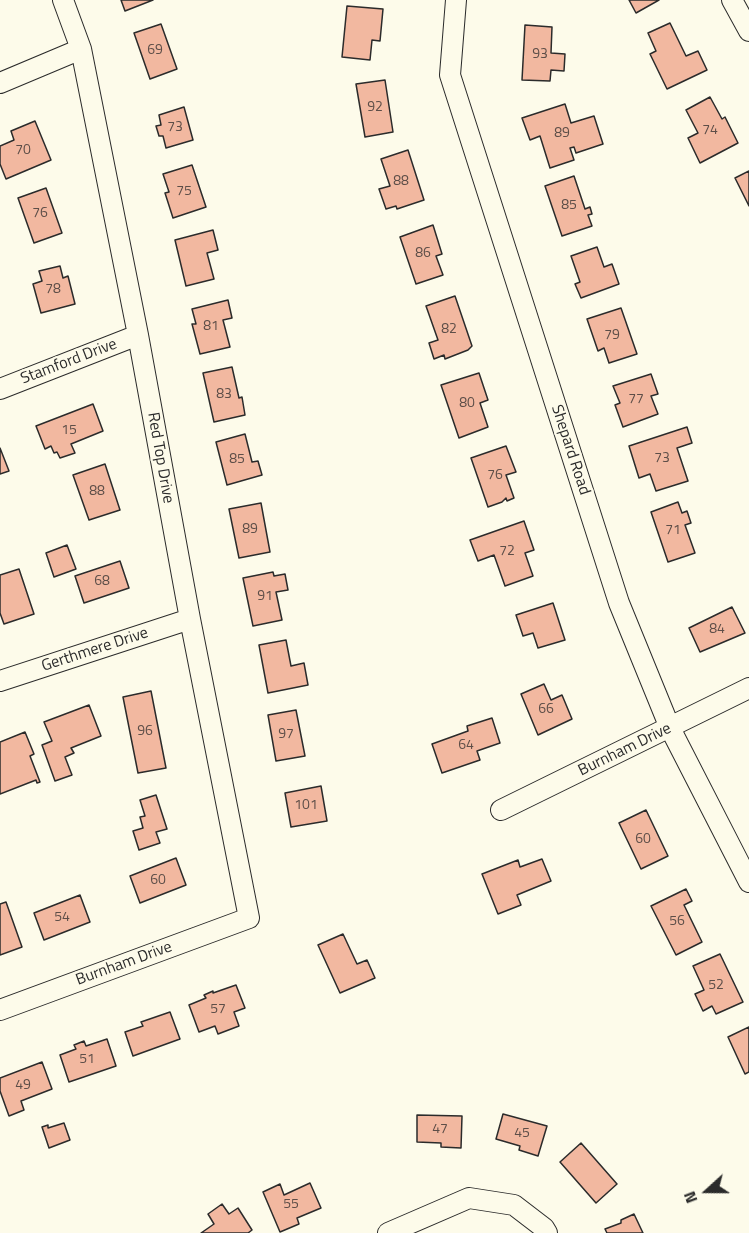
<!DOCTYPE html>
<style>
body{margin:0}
#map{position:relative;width:749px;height:1233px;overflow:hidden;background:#fdfbea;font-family:"Titillium Web",sans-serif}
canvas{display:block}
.north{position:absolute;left:677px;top:1161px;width:60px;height:60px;-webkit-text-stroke:4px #fdfbea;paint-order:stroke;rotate:249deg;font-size:16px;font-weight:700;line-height:24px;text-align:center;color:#2b2b2b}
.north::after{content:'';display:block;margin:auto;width:21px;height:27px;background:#2b2b2b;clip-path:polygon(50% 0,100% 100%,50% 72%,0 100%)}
</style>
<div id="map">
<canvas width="749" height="1233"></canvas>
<div class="north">N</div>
</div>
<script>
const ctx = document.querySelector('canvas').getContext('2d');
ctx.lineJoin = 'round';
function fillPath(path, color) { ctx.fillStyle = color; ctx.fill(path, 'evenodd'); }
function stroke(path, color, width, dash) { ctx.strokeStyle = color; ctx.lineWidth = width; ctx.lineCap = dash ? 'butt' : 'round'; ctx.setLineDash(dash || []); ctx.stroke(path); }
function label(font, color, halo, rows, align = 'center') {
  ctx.font = font + ' "Titillium Web",sans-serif'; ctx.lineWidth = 4.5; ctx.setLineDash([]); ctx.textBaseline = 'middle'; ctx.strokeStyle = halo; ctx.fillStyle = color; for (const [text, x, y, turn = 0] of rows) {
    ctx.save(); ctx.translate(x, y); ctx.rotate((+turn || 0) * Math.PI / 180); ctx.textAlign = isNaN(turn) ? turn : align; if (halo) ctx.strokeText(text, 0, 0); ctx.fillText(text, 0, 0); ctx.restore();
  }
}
const building = new Path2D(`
 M121,0H153L125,11Z
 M629,0H659L636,13Z
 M347,6L383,9L380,41L372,40L370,60L342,57Z
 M670,23L686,56L698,51L707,70L667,89L650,54L656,51L648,33Z
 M161,24L177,69L150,79L134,33Z
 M525,25L552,27L551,53L565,54L564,71L551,70L550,81L522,80Z
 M385,80L393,132L365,137L356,84Z
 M710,97L722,119L725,117L738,143L700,163L688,138L698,133L686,110Z
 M565,104L571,123L594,116L603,144L576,153L574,147L570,148L574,160L550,168L540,136L530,140L522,118Z
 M184,107L193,140L166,148L163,136H159L156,126L161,125L159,115Z
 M35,121L51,160L6,179L0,164V146L14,140L11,131Z
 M408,150L424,200L397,209L396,206L386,209L379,189L390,186L381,159Z
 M192,165L206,207L173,218L165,193L169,192L163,174Z
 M749,171V206L735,178Z
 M574,176L585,209L590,207L592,214L588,215L592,226L562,236L545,186Z
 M46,188L62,233L34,243L18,198Z
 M433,225L442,254L436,256L443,275L416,284L400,237Z
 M213,230L218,250L207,253L214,279L186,286L175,240Z
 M597,247L604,267L612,264L619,284L581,298L575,284L580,282L571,256Z
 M60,266L63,278L68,276L75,304L41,313L33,284L42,281L39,271Z
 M455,296L472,346L468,350L445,359L444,355L434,359L429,343L438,340L426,306Z
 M228,300L232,318L223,320L230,347L200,354L192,324H196L192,309Z
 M621,308L637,354L609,363L604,348L598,351L587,319Z
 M232,367L239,398L242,397L245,415L214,422L203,373Z
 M479,373L488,400L480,403L488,427L459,438L441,385Z
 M651,374L658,394L651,396L658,414L623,427L615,405L620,403L613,386Z
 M93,404L103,431L71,444L75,453L60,458L57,452L54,453L51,446L45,449L36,426Z
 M687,427L692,443L677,448L688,481L656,491L650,474L639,478L629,446Z
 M245,434L252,462L258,461L262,475L227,485L216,442Z
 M506,446L516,472L506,475L514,498L507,501L506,498L502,502L488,507L471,458Z
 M0,448L9,471L0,474Z
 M105,464L120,510L89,520L73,475Z
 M678,502L682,513L687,511L691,523L685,525L695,553L668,562L651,512Z
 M261,503L270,552L239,558L229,509Z
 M524,521L534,550L525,553L533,576L505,586L494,555L478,561L470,540Z
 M67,545L76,569L54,577L46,553Z
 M120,561L129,588L84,603L75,576Z
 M19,569L34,614L4,624L0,613V575Z
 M273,572L274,576L285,574L288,590L276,592L282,620L253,626L243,578Z
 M553,603L565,640L538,648L533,633L523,636L516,615Z
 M732,607L745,633L700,652L689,628Z
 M286,640L291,666L304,663L308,685L268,693L259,645Z
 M544,684L551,700L562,695L572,719L538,735L521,694Z
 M151,691L166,768L138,773L123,697Z
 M89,705L101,736L71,748L74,753L65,757L72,775L55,781L42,745L52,741L44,722Z
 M296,710L305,756L276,761L268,715Z
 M492,718L500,743L477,751L480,760L442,773L432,744L468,731L467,726Z
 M25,732L34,754L30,756L40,782L37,783L36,780L0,794V742Z
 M321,786L327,821L291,827L285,793Z
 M156,795L167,829L156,832L160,843L139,850L133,831L143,828L140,817L145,816L140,800Z
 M646,810L668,856L641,869L619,823Z
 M176,858L186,885L140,903L130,876Z
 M542,859L551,881L517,895L521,905L498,914L482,874L518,860L520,867Z
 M686,889L692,901L684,905L702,942L676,955L651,906Z
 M80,895L90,922L44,940L34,913Z
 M6,902L22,947L0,955V904Z
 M343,934L357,964L367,960L375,978L340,993L318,945Z
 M720,954L743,1002L716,1014L712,1006L703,1011L695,994L704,990L693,966Z
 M236,985L245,1008L234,1012L239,1026L218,1034L215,1026L199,1032L189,1005L206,998L204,995L213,991V993Z
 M170,1012L180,1039L133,1056L125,1032L143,1026L141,1022Z
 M749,1027V1072L745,1074L728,1037Z
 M107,1039L116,1066L69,1082L60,1055L76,1049L74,1045L84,1041L86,1046Z
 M42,1062L52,1089L21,1101L24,1110L9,1116L0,1091V1078Z
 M503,1114L547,1126L538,1156L519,1150L520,1146L496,1139Z
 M417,1115L462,1116L461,1148L441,1147V1143L417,1142Z
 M64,1123L70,1140L49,1148L42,1127L48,1125V1128Z
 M581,1143L617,1184L596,1203L560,1162Z
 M310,1183L321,1208L297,1218L299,1224L280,1232L263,1192L280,1184L284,1195Z
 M222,1204L229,1214L238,1208L252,1230L248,1233H201L214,1224L208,1214Z
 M634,1214L643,1233H607L605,1229L621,1223V1220Z`);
fillPath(building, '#f2b8a0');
stroke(building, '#2b2b2b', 1.5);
const minor = new Path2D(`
 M456,0L450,75L619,603L670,728L749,882
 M732,0L749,31
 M0,83L81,49
 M0,389L138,335
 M0,681L190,619
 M501,810L749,688
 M0,1010L249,918L190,619L138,335L81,49L63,0
 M388,1233L469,1198L514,1205L544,1228L547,1233`);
stroke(minor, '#2b2b2b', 22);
stroke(minor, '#fdfbea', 20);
label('14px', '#5d4e48', null, [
 ["69",155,51],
 ["93",540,55],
 ["92",375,108],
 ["73",175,128],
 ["74",710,131],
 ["89",562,134],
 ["70",23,151],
 ["88",401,182],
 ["75",184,192],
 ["85",569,206],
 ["76",40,214],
 ["86",423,254],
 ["78",53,290],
 ["81",211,327],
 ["82",449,330],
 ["79",612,336],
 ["83",224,395],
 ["77",636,400],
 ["80",467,404],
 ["15",69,431],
 ["73",662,459],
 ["85",237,460],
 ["76",495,476],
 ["88",97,492],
 ["89",250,530],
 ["71",673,531],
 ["72",507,552],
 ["68",102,582],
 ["91",265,597],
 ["84",717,630],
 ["66",546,710],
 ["96",145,732],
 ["97",286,735],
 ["64",466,746],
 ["101",306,806],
 ["60",643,840],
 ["60",158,881],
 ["54",62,918],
 ["56",677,922],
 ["52",716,986],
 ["57",218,1010],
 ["51",87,1060],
 ["49",23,1086],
 ["47",440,1130],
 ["45",522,1134],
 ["55",291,1205]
]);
label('16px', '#2b2b2b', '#fdfbea', [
 ["Stamford Drive",69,362,-21],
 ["Shepard Road",570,450,72],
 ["Red Top Drive",160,458,80],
 ["Gerthmere Drive",95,650,-18],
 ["Burnham Drive",625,750,-26],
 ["Burnham Drive",124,964,-20]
]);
</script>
